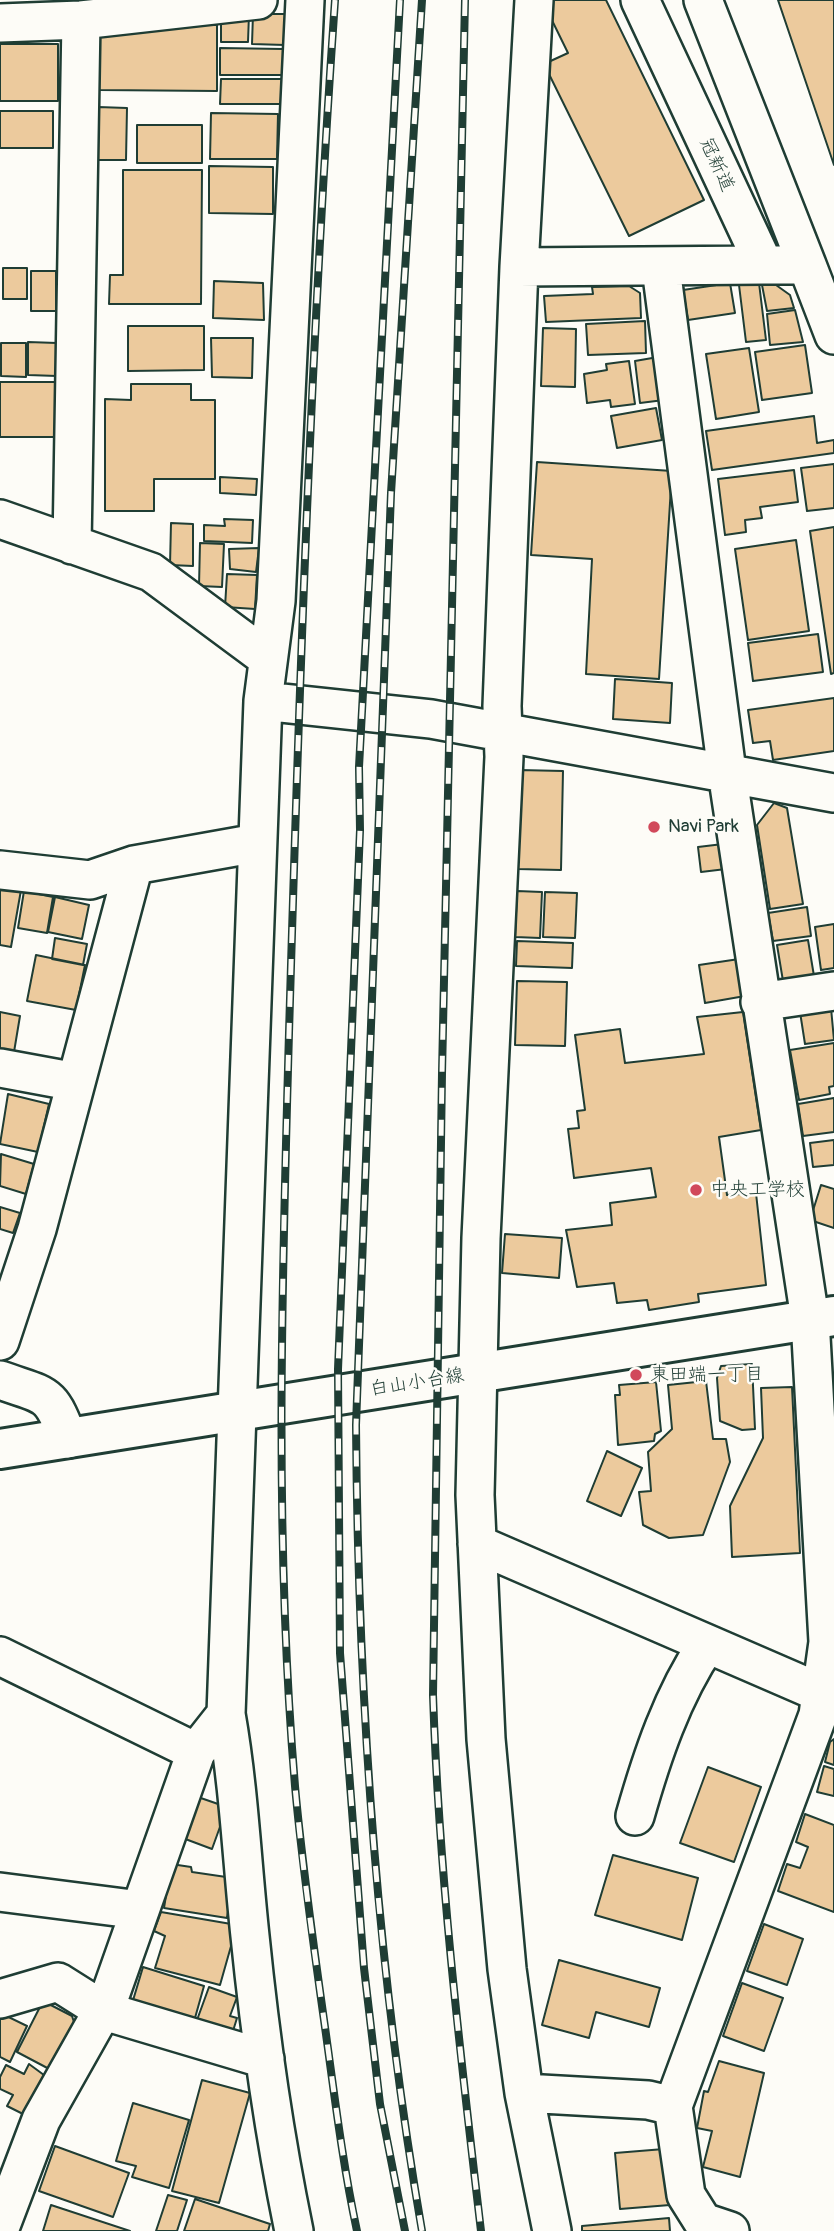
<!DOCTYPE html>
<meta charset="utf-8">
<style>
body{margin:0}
canvas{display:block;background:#fdfcf7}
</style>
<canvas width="834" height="2231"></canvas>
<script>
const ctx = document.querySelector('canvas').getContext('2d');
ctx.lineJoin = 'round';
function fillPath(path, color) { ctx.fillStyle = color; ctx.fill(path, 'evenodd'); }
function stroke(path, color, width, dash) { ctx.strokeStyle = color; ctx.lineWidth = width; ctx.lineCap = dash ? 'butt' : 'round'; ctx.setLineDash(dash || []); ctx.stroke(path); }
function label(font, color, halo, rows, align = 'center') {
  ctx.font = font + ' Pangolin,"Klee One",sans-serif'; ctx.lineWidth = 5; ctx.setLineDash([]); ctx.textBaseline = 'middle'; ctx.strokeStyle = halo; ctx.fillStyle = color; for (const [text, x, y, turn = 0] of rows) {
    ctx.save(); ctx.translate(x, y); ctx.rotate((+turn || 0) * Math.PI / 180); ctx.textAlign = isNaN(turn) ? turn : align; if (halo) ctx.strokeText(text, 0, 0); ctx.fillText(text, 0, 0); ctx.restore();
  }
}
const building = new Path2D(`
 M553,0H606L704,200L629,236L544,64L568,53L544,4Z
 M778,0H834V165Z
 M221,13L249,14L248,42H221Z
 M253,14H286L285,45L252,44Z
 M99,25H217V91L99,90Z
 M0,44H58V101H0Z
 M220,48L283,49V75H220Z
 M221,79H283V104H220Z
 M98,107L127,108L126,160H98Z
 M0,111H53V148H0Z
 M211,113L278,114L277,159H210Z
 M137,125H202V163H137Z
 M209,166L273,167V214L209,213Z
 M123,170H202L201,304H109L110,275H123Z
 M3,268H27V299H3Z
 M31,271H56V311H31Z
 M214,281L263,283L264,320L213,318Z
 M730,283L735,313L688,320L683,290Z
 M759,283L766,340L746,342L739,285Z
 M762,285H776L790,295L794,308L767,311Z
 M629,286L640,293L641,318L546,322L544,296L593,294L592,287Z
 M795,310L803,342L770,345L767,314Z
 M645,321L646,353L588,355L586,324Z
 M128,326H204V370L128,371Z
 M543,328L576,329L575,387L541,386Z
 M211,338H253L252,378L212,377Z
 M28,342L57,343V376L28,375Z
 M1,343H26V377L1,376Z
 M805,345L812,393L762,400L755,352Z
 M749,348L759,412L716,419L706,354Z
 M658,357L664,400L640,403L635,361Z
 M629,361L635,404L611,407L610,400L587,403L584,374L607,370L606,364Z
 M0,382H61V437H0Z
 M131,384H191V400H215V479H154V511H105V399L131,400Z
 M656,408L662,440L617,448L611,416Z
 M814,416L817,443L834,440V453L712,470L706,431Z
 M537,462L672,471L659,679L586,674L592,559L531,555Z
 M834,464V508L807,511L801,468Z
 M794,470L798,502L760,507L762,518L745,520L746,532L725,535L718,479Z
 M220,477L257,479L256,495L220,493Z
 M224,519L253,520L252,543L204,541V525L225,526Z
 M171,523L193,524V566L170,565Z
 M834,527V673L831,674L810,531Z
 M796,540L809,631L748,640L735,549Z
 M200,543L224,544L222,587L199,586Z
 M259,548L256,572L230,569L229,549Z
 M227,574L257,575L255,609L225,607Z
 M818,634L823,672L753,681L748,643Z
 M615,679L672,683L670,723L613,719Z
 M834,698V751L773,760L770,741L753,743L748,710Z
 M519,770L563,771L561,870L517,869Z
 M774,803L787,808L803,904L770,909L757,825Z
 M723,844L726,869L701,872L698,847Z
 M0,886L21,890L11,947L0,945Z
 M24,891L53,897L47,933L18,928Z
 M517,891L542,892L540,938L515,937Z
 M545,892L577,893L575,938L543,937Z
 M55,897L89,905L82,939L48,932Z
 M807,907L811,936L773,941L768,913Z
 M834,924V968L821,970L815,927Z
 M55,938L87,944L83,965L52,959Z
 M808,940L814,976L783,981L777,945Z
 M517,941L573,943L572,968L516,966Z
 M36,955L85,965L76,1010L27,1001Z
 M739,959L745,996L705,1003L699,965Z
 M517,981L567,982L565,1046L515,1045Z
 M831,1008L834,1040L805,1044L800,1012Z
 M0,1012L20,1016L13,1058L0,1055Z
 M743,1012L761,1130L719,1137L727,1195L756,1193L766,1285L698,1294L699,1302L649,1310L647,1300L617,1303L614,1283L577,1287L566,1230L612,1225L610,1203L656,1197L651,1168L574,1178L568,1129L579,1128L577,1111L585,1110L575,1035L620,1029L625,1063L704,1054L697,1017Z
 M834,1043V1086L829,1087L830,1094L799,1100L790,1050Z
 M8,1094L49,1104L38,1152L0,1144Z
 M834,1098V1132L803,1136L798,1104Z
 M834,1140V1165L813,1167L810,1143Z
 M1,1154L34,1164L26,1194L0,1186Z
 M821,1185L834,1189V1228L810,1220Z
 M0,1207L20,1213L13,1233L0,1229Z
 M505,1234L562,1238L559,1278L502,1273Z
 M752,1364L755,1429L742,1430L720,1421L717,1378L721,1366Z
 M706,1381L713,1439H726L730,1462L703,1535L669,1538L643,1525L639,1492L651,1491L648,1452L672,1429L668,1385Z
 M656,1382L661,1431L655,1434L654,1441L618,1445L615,1395H620L619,1385Z
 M792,1387L800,1553L732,1557L730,1506L763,1438L761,1388Z
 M607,1451L642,1468L621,1516L587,1501Z
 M834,1739V1765L825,1762L830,1742Z
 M824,1766L834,1769V1796L817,1792Z
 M708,1767L761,1787L734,1862L680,1843Z
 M195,1796L221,1805L219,1811L225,1813L212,1849L180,1837Z
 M805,1814L834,1825V1912L778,1891L787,1864L800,1868L808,1847L796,1842Z
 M613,1855L698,1878L682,1940L595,1915Z
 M171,1864L191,1867L192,1872L233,1878L227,1918L164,1908Z
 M161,1912L237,1925L220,1985L155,1968L165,1936L154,1931Z
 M764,1924L803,1939L787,1985L747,1971Z
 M559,1960L660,1988L649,2027L596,2012L589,2038L542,2025Z
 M143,1967L204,1986L193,2025L128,2017Z
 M742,1983L783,1998L764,2051L723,2036Z
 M209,1987L237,1997L230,2016L237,2018L229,2044L193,2031Z
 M43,2001L72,2016L76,2028L53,2071L17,2052Z
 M0,2013L27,2026L10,2062L0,2057Z
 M719,2061L764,2073L740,2177L703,2167L712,2131L697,2128L704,2091L708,2092Z
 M29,2064L48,2078L29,2117L7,2106L13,2095L0,2089V2077L6,2065L24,2074Z
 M202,2080L250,2093L219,2203L172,2191Z
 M133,2103L189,2120L169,2188L132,2177L136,2166L116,2161Z
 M55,2146L129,2173L113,2217L39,2191Z
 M664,2149L670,2205L620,2209L615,2153Z
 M168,2195L187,2200L177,2231H156Z
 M195,2199L270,2224L268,2231H184Z
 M51,2205L130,2231H43Z
 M669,2218L670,2231H582V2226Z`);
fillPath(building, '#ecca9d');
stroke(building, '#1f3d34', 2);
const minor = new Path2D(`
 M534,0L519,267L502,706L504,757L481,1238L475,1495L486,1739L507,1969L524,2093L552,2231
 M640,0L764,265H807L834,335
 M703,0L807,265
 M0,23L81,20L258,0
 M519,267L764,265
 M661,268L727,772L810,1319L828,1642L818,1715L673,2106L686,2195L703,2222L730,2231
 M0,519L151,572L267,658
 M72,545L81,20
 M263,701L431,719L834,793
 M0,870L90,880L134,865L257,843
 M760,1002L834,991
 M0,1068L76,1082
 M0,1341L37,1229L134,865
 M0,1380C47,1397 50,1390 68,1439
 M477,1544L821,1693L834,1695
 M0,1656L196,1752
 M635,1816C652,1756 672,1696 707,1644
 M0,1892L140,1910
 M0,1999L58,1982L104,2011L265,2059
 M524,2093L648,2100L673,2106
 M0,2228L41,2120L108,2001L196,1752L226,1714
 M294,2231C274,2134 260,2035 250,1936C242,1862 239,1788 226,1714L263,701L276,601L305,0`);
const major = new Path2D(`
 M0,1449L834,1316`);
stroke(minor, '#1f3d34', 42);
stroke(major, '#1f3d34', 44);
stroke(minor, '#fdfcf7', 37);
stroke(major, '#fdfcf7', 38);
const rail = new Path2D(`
 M335,0C311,344 299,689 289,1033C282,1284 274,1535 295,1786C302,1864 313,1942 324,2020C334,2091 342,2161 357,2231
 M400,0L359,767L360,830L338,1369L340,1653L364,1968L380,2104L405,2231
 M465,0L442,1073L433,1695C439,1875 460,2052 481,2231
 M422,2231C376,1965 358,1695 356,1425L391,493L422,0`);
stroke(rail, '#1f3d34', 8);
stroke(rail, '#fdfcf7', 5, [16]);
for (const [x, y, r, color] of [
 [654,827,7,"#d1495b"],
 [696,1190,7,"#d1495b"],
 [636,1375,7,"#d1495b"]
]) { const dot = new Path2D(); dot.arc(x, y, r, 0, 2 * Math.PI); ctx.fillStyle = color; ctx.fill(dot); stroke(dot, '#fdfcf7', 2.5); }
label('19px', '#1f3d34', '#fdfcf7', [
 ["冠新道",716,165,65],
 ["白山小台線",417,1383,-9]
]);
label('19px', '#1f3d34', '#fdfcf7', [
 ["Navi Park",668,827],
 ["中央工学校",710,1190],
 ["東田端一丁目",650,1375]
], 'left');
</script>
